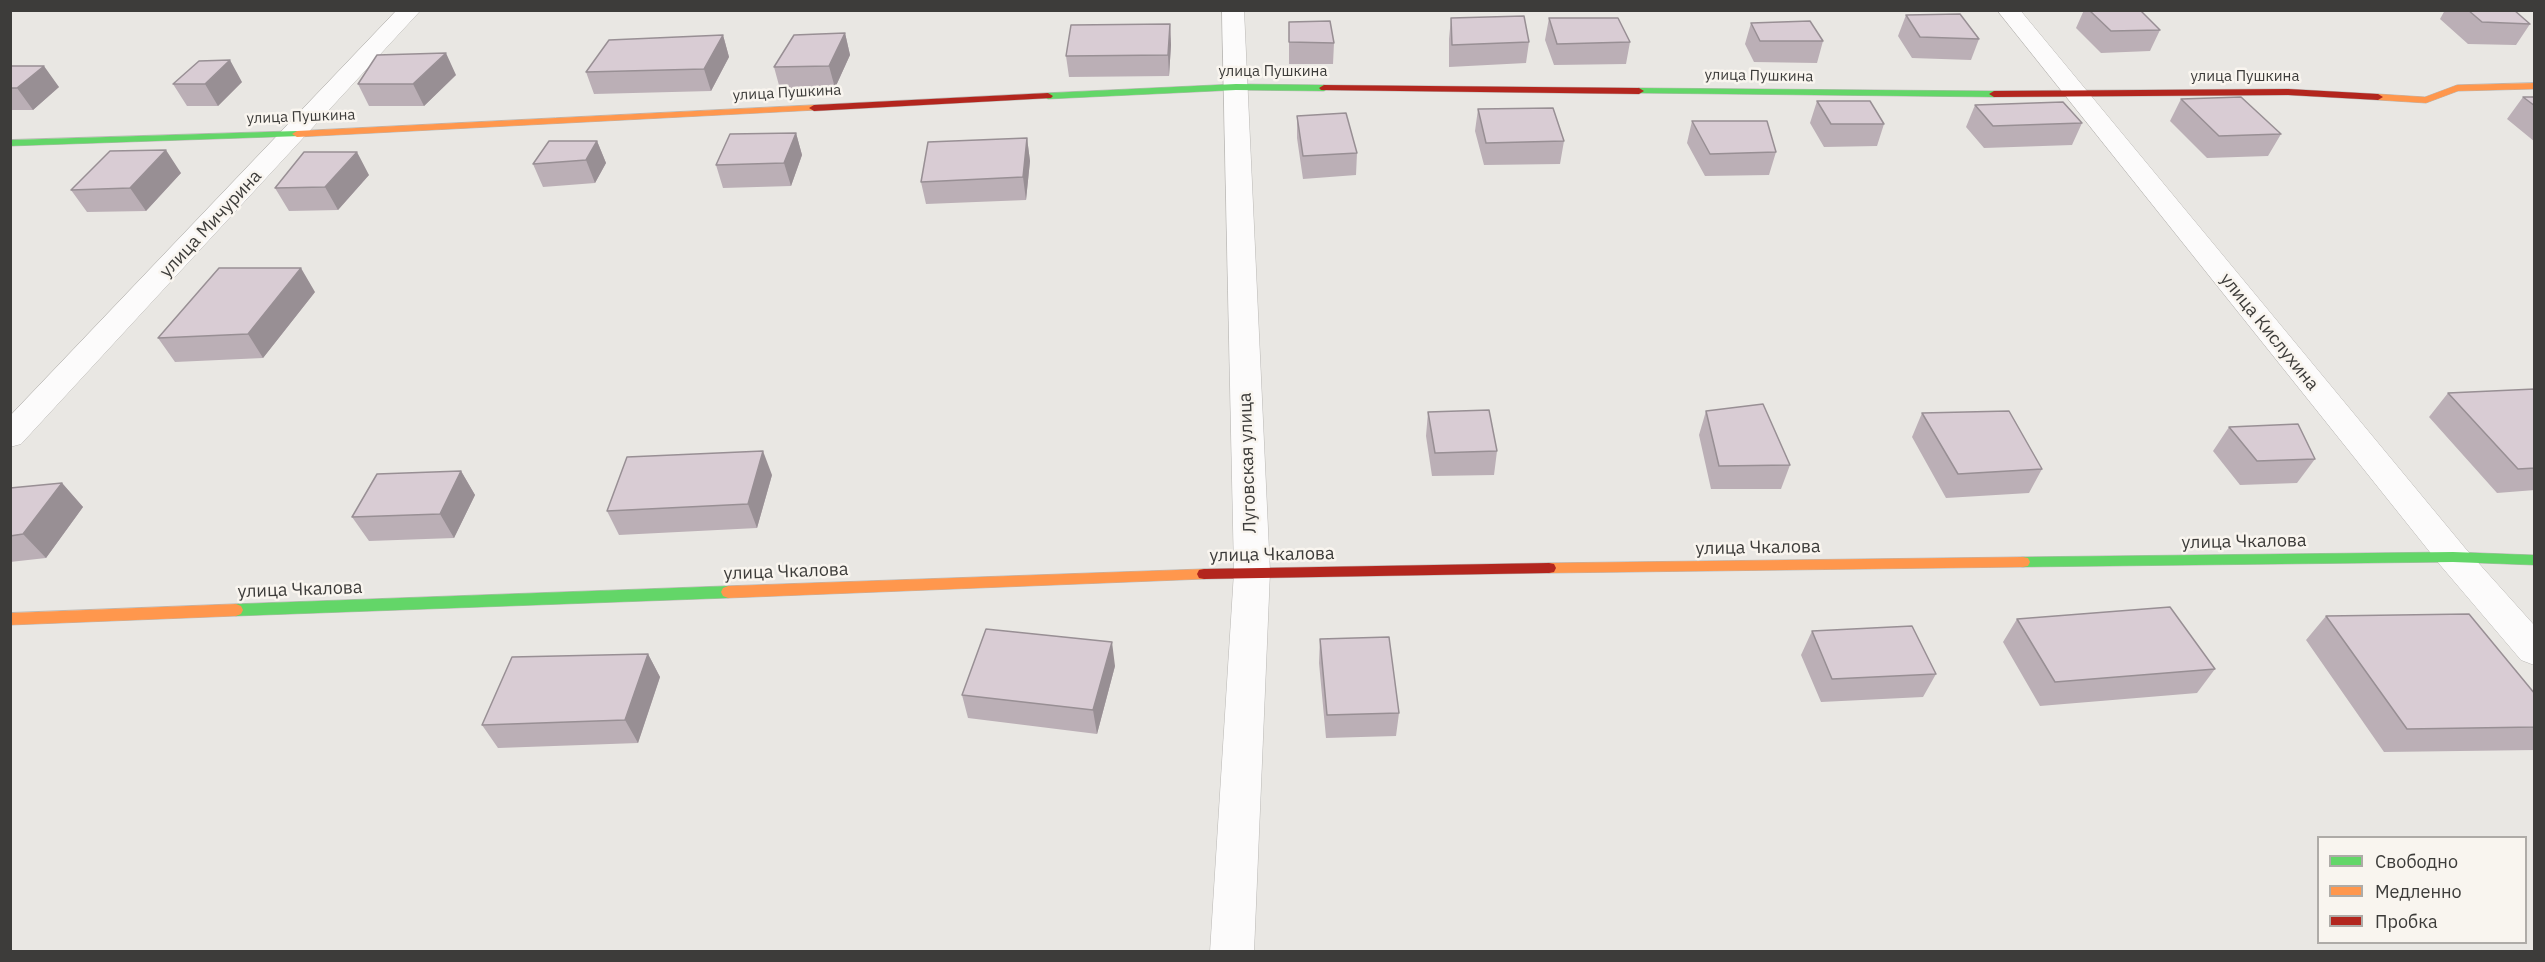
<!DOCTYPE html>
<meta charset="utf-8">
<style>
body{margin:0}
#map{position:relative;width:2545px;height:962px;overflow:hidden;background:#e9e7e3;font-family:"IBM Plex Sans",sans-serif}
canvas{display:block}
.frame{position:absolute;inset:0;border:12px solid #3d3c3a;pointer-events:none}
.legend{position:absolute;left:2317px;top:836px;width:210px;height:108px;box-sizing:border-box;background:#f9f5ef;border:2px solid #aeaba7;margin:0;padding:8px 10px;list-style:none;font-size:18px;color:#3d3c3a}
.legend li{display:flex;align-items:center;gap:12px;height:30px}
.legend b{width:30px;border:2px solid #aeaba7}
</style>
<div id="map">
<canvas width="2545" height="962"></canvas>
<div class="frame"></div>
<ul class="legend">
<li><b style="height:8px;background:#63d668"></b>Свободно</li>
<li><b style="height:8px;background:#ff974d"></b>Медленно</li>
<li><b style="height:8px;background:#b3261e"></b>Пробка</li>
</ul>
</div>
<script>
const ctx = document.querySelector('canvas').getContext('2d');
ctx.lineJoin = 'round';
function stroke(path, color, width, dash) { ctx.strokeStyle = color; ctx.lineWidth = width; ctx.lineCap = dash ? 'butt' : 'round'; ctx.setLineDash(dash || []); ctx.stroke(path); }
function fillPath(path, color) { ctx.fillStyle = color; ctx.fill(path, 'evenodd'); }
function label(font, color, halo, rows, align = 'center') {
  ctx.font = font + ' "IBM Plex Sans",sans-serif'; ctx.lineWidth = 5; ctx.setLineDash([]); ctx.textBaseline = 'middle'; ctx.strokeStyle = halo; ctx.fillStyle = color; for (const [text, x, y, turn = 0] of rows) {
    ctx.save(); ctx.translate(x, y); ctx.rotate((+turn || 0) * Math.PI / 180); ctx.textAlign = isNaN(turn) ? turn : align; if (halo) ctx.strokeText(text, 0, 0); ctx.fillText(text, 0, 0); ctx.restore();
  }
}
const street = new Path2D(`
 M397,10H421L21,444L10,447V416Z
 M1222,10H1244L1270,572L1254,952H1210L1234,572Z
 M1997,10H2020L2465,548L2534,625V665L2521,660L2441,566Z`);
const fast = new Path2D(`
 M1236,84L1324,85L1329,88L1324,91L1236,90L1048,99L1043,96L1048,93Z
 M1639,88L1994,91L1999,94L1994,97L1636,93L1634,91Z
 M297,131L302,134L301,136L10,146V140Z
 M2453,552L2534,555V565L2453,562L2023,567L2018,566L2016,562L2018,558L2023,557Z
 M728,586L733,588L735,592L733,596L728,598L236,616L231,614L229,610L231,606L236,604Z`);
const slow = new Path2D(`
 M2534,83V89L2458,91L2426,103L2378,100L2373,97L2378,94L2425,97L2457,85Z
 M814,105L819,108L817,110L297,137L292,134L297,131Z
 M2023,557L2028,558L2030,562L2028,566L2023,567L1549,573L1544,572L1542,568L1544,564L1549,563Z
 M1204,569L1209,570L1211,574L1209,578L1204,579L728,598L723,596L721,592L723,588L728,586Z
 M236,604L241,606L243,610L241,614L236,616L10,625V613Z`);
const jam = new Path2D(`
 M1324,85L1639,88L1644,91L1639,94L1321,90L1319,88Z
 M2288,89L2378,94L2383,97L2378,100L2288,95L1994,97L1989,94L1994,91Z
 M1048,93L1053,96L1051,98L814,111L809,108L814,105Z
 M1549,563L1554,564L1556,568L1554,572L1549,573L1204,579L1199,578L1197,574L1199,570L1204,569Z`);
stroke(street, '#b9b7b4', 1);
stroke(fast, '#b9b7b4', 1);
stroke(slow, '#b9b7b4', 1);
stroke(jam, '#b9b7b4', 1);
fillPath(street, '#fcfbfb');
fillPath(fast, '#63d668');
fillPath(slow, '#ff974d');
fillPath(jam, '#b3261e');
fillPath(new Path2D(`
 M2084,10H2140L2160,30L2150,51L2101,53L2076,28Z
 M2445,10H2514L2530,24L2516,45L2468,44L2440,19Z
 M1906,15L1979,39L1971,60L1912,58L1898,36Z
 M1451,18L1529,42L1526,63L1449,67V39Z
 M1549,18L1630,42L1626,64L1554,65L1545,40Z
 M1289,22L1334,43L1333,64H1289Z
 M1751,23L1823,41L1817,63L1754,62L1745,44Z
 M1170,24L1171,45L1169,76L1069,77L1066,56Z
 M845,33L850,55L835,88L780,89L774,67Z
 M723,35L729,57L711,91L594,94L586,72Z
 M10,66L59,87L33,110H10Z
 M456,75L424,106H369L358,84Z
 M242,82L218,106H187L173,84Z
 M2523,97H2535V142L2507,119Z
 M2181,99L2281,134L2268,156L2207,158L2170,121Z
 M1817,101L1884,124L1877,146L1824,147L1810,123Z
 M1975,105L2082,123L2072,145L1984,148L1966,127Z
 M1478,109L1564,141L1560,164L1484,165L1475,131Z
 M1297,116L1357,153L1356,175L1303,179L1297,138Z
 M1692,121L1776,152L1769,175L1705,176L1687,143Z
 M796,133L802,155L791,186L723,188L716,165Z
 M1027,138L1030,161L1026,200L926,204L921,182Z
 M597,141L606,163L595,183L543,187L533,164Z
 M181,173L146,211L87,212L71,190Z
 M369,175L338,210L289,211L275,188Z
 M315,292L263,358L175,362L158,338Z
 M2535,389V490L2497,493L2429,417L2448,393Z
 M1706,411L1790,465L1781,489H1711L1699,435Z
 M1428,412L1497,451L1494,475L1432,476L1426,436Z
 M1922,413L2042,469L2029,493L1946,498L1912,437Z
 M2229,427L2315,459L2297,483L2240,485L2213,451Z
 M461,471L475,495L454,538L369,541L352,517Z
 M772,475L757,528L619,535L607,511Z
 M62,483L83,507L46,558L10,562V488Z
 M2326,616L2535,694V750L2384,752L2306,640Z
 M2017,619L2215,669L2197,693L2040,706L2003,642Z
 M1812,631L1936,674L1923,697L1821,702L1801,655Z
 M1320,639L1399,713L1396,736L1326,738L1319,663Z
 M648,654L660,677L638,743L498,748L482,725Z
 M1115,666L1097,734L968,718L962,695Z`), '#bbafb6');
fillPath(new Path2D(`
 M1170,24L1171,45L1169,76L1168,55Z
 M845,33L850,55L835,88L829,66Z
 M723,35L729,57L711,91L704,69Z
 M446,53L456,75L424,106L413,84Z
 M230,60L242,82L218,106L205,84Z
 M44,66L59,87L33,110L17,88Z
 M796,133L802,155L791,186L784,163Z
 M1027,138L1030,161L1026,200L1023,177Z
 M597,141L606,163L595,183L586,160Z
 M166,150L181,173L146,211L130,188Z
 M357,152L369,175L338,210L325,187Z
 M301,268L315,292L263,358L248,334Z
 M763,451L772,475L757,528L748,504Z
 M461,471L475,495L454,538L440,514Z
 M62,483L83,507L46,558L23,534Z
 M1112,642L1115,666L1097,734L1093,710Z
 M648,654L660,677L638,743L625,720Z`), '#988f94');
const building = new Path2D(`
 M2089,10H2140L2160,30L2111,31Z
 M2468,10H2514L2530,24L2482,22Z
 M1960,14L1979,39L1920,37L1906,15Z
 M1524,16L1529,42L1452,45L1451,18Z
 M1549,18H1618L1630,42L1557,44Z
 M1330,21L1334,43L1289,42V22Z
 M1810,21L1823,41H1760L1751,23Z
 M1170,24L1168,55L1066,56L1071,25Z
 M845,33L829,66L774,67L794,35Z
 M723,35L704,69L586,72L609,40Z
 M446,53L413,84H358L377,55Z
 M230,60L205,84H173L199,61Z
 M10,66H44L17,88H10Z
 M2241,97L2281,134L2219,136L2181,99Z
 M2523,97H2535V106Z
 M1817,101H1870L1884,124H1831Z
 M2063,102L2082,123L1993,126L1975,105Z
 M1553,108L1564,141L1486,143L1478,109Z
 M1346,113L1357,153L1303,156L1297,116Z
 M1692,121H1767L1776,152L1710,154Z
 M796,133L784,163L716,165L730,134Z
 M1027,138L1023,177L921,182L928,142Z
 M549,141H597L586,160L533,164Z
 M166,150L130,188L71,190L110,151Z
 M304,152H357L325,187L275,188Z
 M219,268H301L248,334L158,338Z
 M2535,389V468L2518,469L2448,393Z
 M1763,404L1790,465L1719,466L1706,411Z
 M1489,410L1497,451L1435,453L1428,412Z
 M2009,411L2042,469L1958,474L1922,413Z
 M2298,424L2315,459L2257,461L2229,427Z
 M763,451L748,504L607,511L627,457Z
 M461,471L440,514L352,517L377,474Z
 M62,483L23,534L10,536V488Z
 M2170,607L2215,669L2055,682L2017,619Z
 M2469,614L2535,694V727L2407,729L2326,616Z
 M1912,626L1936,674L1832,679L1812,631Z
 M986,629L1112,642L1093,710L962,695Z
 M1389,637L1399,713L1327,715L1320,639Z
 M648,654L625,720L482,725L512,657Z`);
fillPath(building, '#d9ccd4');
stroke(building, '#988f94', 1.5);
label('15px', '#3d3c3a', '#f9f5ef', [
 ["улица Пушкина",1273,72],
 ["улица Пушкина",1759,76,1],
 ["улица Пушкина",2245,77],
 ["улица Пушкина",787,93,-3],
 ["улица Пушкина",301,117,-2]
]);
label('18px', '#3d3c3a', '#f9f5ef', [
 ["улица Мичурина",211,224,-47],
 ["улица Кислухина",2269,332,51],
 ["Луговская улица",1248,463,-92],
 ["улица Чкалова",2244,542,-1],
 ["улица Чкалова",1758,548,-1],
 ["улица Чкалова",1272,555,-1],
 ["улица Чкалова",786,572,-2],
 ["улица Чкалова",300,590,-2]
]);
</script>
